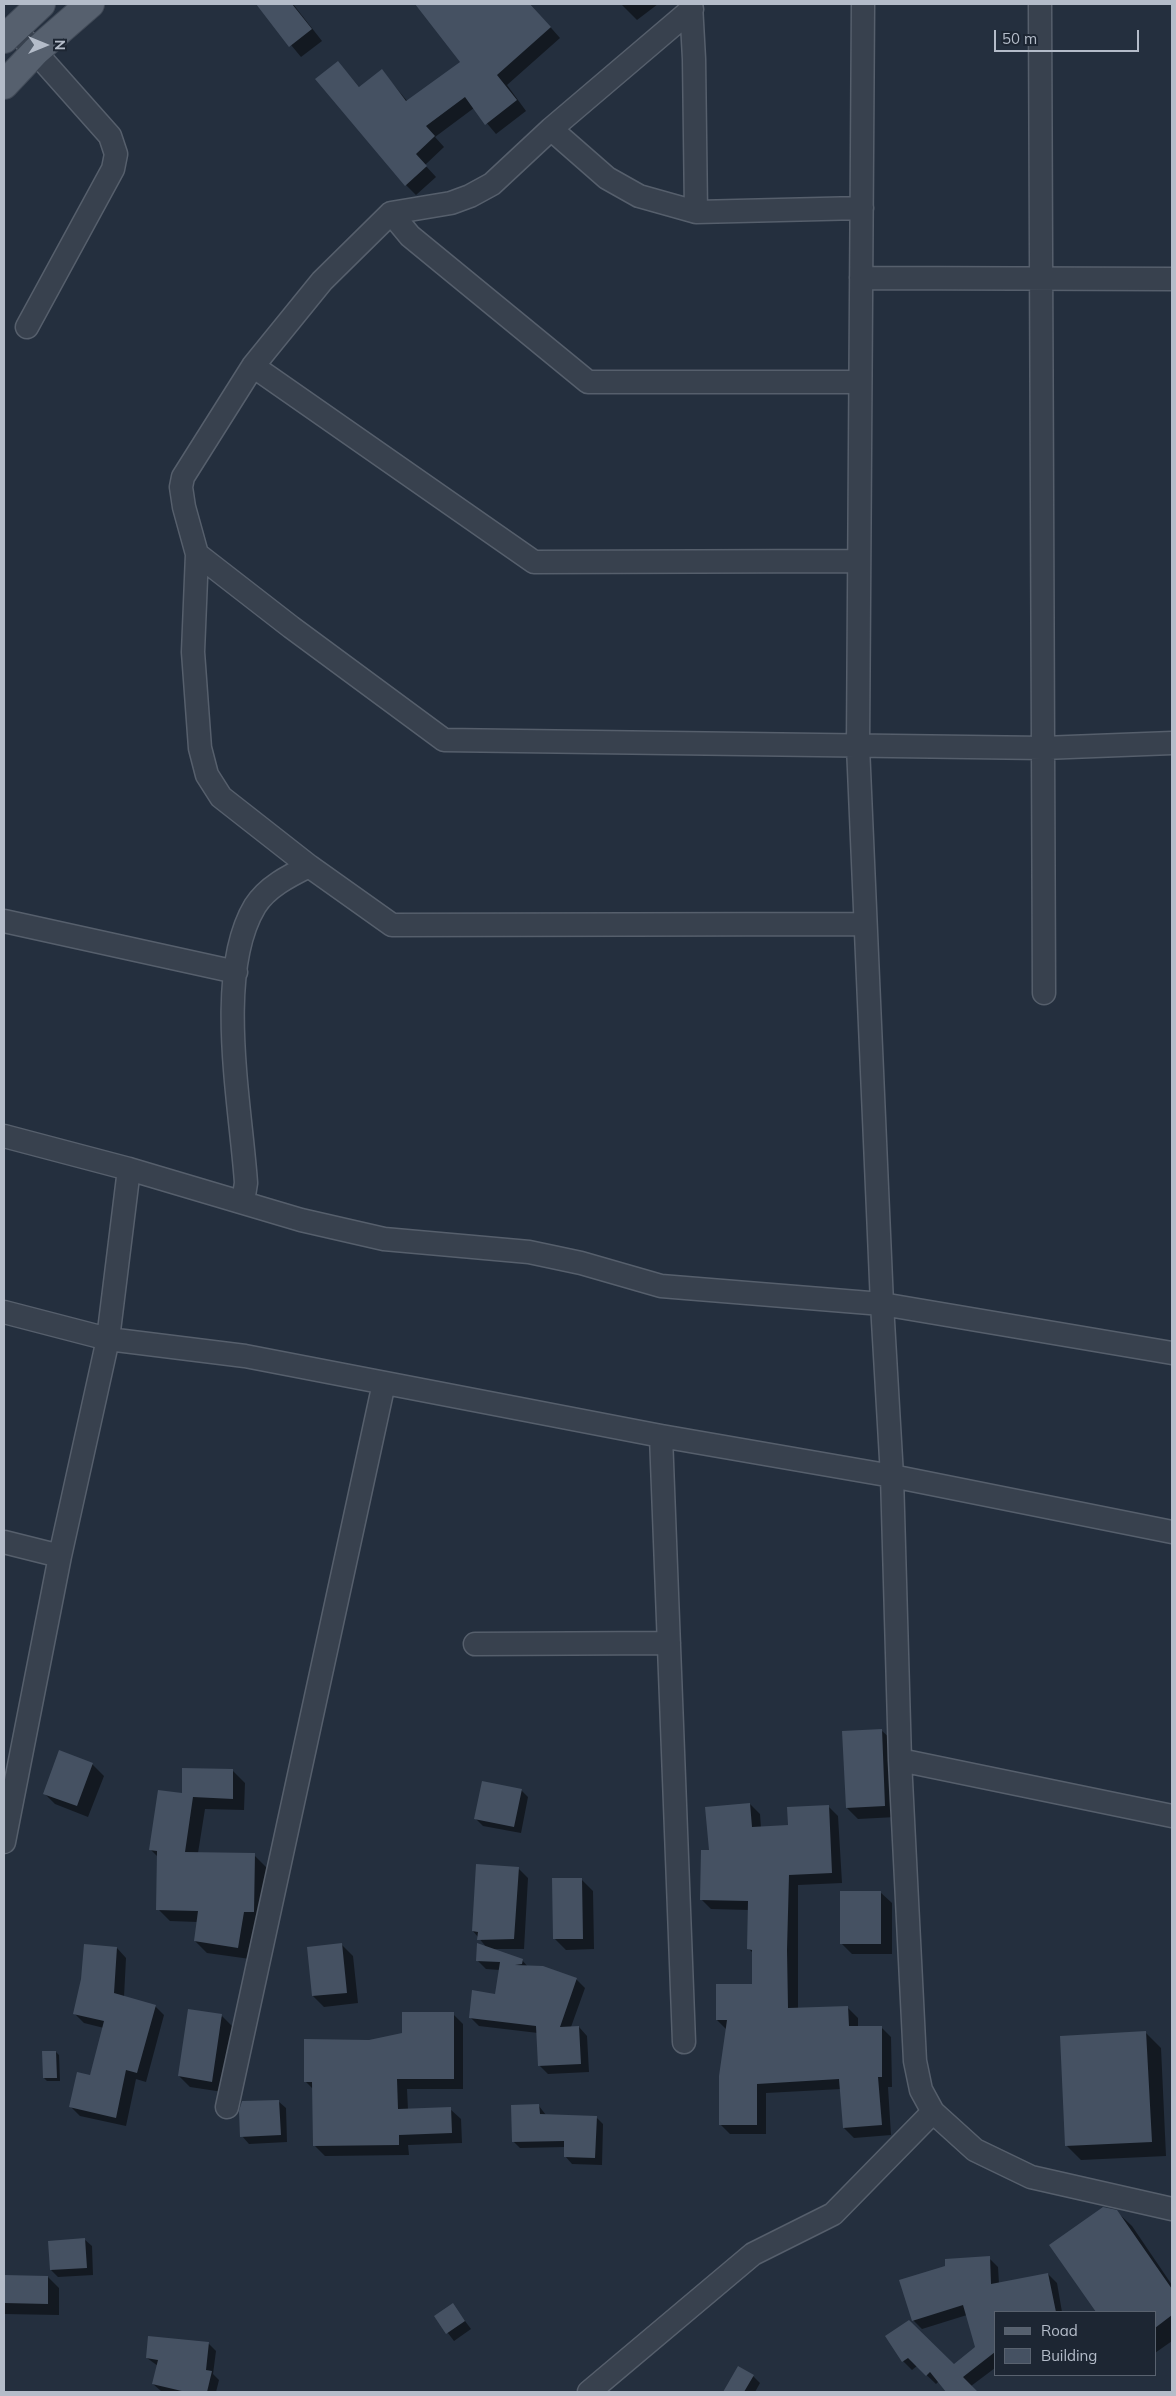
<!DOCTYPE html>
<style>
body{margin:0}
#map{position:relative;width:1176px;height:2396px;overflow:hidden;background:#242f3e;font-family:Mulish,sans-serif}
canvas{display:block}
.frame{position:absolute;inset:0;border:5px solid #b4bcc9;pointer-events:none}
.legend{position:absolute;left:994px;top:2311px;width:162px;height:65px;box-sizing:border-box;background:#1d2633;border:1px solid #59626f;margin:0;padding:6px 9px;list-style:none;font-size:15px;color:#b4bcc9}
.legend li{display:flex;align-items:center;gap:10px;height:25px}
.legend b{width:25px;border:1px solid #59626f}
.north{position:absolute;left:20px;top:20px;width:50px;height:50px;-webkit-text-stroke:4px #1d2633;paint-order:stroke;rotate:90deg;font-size:14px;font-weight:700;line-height:20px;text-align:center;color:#b4bcc9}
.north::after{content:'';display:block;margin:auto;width:18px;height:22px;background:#b4bcc9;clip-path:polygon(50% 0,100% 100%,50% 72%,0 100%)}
.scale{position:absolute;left:994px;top:30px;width:145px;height:22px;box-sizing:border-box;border:2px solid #b4bcc9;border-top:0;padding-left:6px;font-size:15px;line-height:18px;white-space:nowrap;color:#b4bcc9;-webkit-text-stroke:4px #1d2633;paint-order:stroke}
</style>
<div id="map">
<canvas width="1176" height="2396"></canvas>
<div class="frame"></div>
<ul class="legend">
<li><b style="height:6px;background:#56606e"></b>Road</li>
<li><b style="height:14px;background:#455162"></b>Building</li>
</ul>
<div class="north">N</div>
<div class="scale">50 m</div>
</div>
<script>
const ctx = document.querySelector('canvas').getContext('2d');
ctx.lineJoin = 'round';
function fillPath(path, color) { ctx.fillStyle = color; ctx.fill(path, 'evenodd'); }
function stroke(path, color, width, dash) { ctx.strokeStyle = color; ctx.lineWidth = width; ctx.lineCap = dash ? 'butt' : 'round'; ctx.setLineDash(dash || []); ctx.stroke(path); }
fillPath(new Path2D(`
 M257,4H293L322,41L301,57Z
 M417,4H530L560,38L507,85L526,111L496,134L474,108L435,137L444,147L425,165L436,177L416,195L406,185L338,62L360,88L382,71L408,102L461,62Z
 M621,4H658L637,20Z
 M881,1730L893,1741L896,1817L858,1819L847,1808Z
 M92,1764L104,1776L88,1817L55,1804L44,1793Z
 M4,1770L19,1785L4,1846Z
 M233,1771L245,1783L244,1810L205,1809L198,1853L254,1855L266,1867L265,1923L250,1959L207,1953L195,1941L198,1922L170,1921L158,1909L159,1858L151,1850L183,1795Z
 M521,1790L528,1797L521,1833L483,1826L475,1818Z
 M750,1804L760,1814L761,1828L789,1826L828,1806L838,1816L842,1883L798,1885V2009L848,2008L858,2018V2027H881L891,2037L892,2087H888L891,2135L854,2138L844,2128L841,2089L766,2093V2134H730L720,2124L727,2030L717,2020L753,1985V1953L749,1949V1910L711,1909L701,1899L710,1852Z
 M518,1868L528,1878L524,1949H492L522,1960L528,1967L576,1979L585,1988L571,2027H579L587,2036L589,2072L548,2074L539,2065L538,2033L479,2026L470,2017L496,1996L500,1970L486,1969L477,1960L487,1948L473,1931Z
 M581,1879L593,1891L594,1949L566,1950L554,1938Z
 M880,1892L892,1903V1954H852L841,1943Z
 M342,1945L353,1956L358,2003L324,2007L313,1996Z
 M117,1948L126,1958L124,1997L155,2006L164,2015L146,2082L136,2079L126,2126L80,2116L71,2107L90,2076L104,2028L84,2023L75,2014Z
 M453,2014L463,2024V2089H407L408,2110L450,2109L461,2119L462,2143L408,2145L409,2155L325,2156L315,2146L313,2089L305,2081L369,2042L403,2034Z
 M222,2016L233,2027L223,2092L190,2087L179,2076Z
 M1146,2033L1161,2048L1166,2156L1081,2160L1066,2145Z
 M56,2052L59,2055L60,2081H47L44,2078Z
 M278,2101L286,2108L287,2142L249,2144L242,2136Z
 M539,2106L546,2115L596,2117L603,2124L602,2165L572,2164L565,2156V2147L520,2148L513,2141Z
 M1116,2211L1132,2226L1172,2285V2341L1155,2353V2312H1097L1051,2246Z
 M84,2239L92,2246L93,2275L58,2277L51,2270Z
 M989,2258L998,2267L999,2284L1048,2274L1057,2283L1062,2312H995V2368L971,2386L977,2392H947L939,2381L936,2384L917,2366L912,2370L903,2361L887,2337L954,2365L976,2347L967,2315L922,2329L913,2320Z
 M4,2277H48L59,2288V2315L4,2314Z
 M453,2305L471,2329L454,2341L435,2316Z
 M208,2343L216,2351L213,2374L219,2380L216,2392H166L161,2391L153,2384L158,2366L147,2358Z
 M753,2376L760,2383L755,2392L725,2391Z`), '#0007');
fillPath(new Path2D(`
 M256,4H292L312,29L289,47Z
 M415,4H530L551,27L497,75L517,100L485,125L465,97L426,126L435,136L416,154L427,166L405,186L315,79L338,61L359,87L382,69L406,101L460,62Z
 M882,1729L885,1806L846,1808L842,1731Z
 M59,1750L93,1763L77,1806L43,1794Z
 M182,1768L233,1769V1799L193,1797L185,1852L255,1853L254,1912H244L238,1948L194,1941L198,1911L156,1910L157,1851L149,1850L158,1790L182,1793Z
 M482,1781L522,1789L514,1827L474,1819Z
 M750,1803L752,1827L788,1825L787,1807L829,1805L832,1873L789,1875L787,1950L788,2008L848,2006L849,2026H882V2077H878L882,2125L843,2128L839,2079L757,2084V2125H719V2076L727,2020H716V1984H752V1950L747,1949L748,1901L700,1900L701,1850H709L705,1807Z
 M476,1864L519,1867L514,1939L477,1940L478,1932L472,1931Z
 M552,1878H582L583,1939H553Z
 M840,1891H881V1944H840Z
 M342,1943L347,1993L312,1996L307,1947Z
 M477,1943L523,1959L522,1964L515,1965L543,1966L577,1978L560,2027L579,2026L581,2064L538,2066L536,2026L469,2018L472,1990L495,1994L500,1962L476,1961Z
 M84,1944L117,1947L114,1993L156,2005L137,2073L126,2070L116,2118L69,2107L77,2072L90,2075L104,2021L73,2014L81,1979Z
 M188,2009L222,2014L212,2082L178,2076Z
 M402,2012H454V2079H397L398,2109L451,2107L452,2133L399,2135V2145L313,2146L312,2082H304V2039L369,2040L402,2033Z
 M1146,2031L1152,2142L1065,2146L1060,2036Z
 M42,2051H56L57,2078H43Z
 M279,2100L281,2135L240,2137L239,2111L242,2101Z
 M539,2104L540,2114L597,2116L595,2158L564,2157V2141L512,2142L511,2105Z
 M1103,2207L1117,2210L1172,2289V2315L1155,2328V2312H1096L1049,2245Z
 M85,2238L87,2268L50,2270L48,2241Z
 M990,2256L991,2284L1048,2273L1056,2312H995V2352L963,2377L978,2392H946L930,2372L926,2376L908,2358L902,2362L885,2336L909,2320L954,2364L975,2347L963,2305L912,2321L899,2280L945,2266V2259Z
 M4,2275L48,2276V2304L4,2303Z
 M453,2303L465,2321L446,2334L434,2316Z
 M148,2336L209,2342L206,2370L212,2371L207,2392H186L152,2384L158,2360L146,2358Z
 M738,2366L754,2375L744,2392H723Z`), '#455162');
const minor = new Path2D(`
 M691,4L694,59L696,212
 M863,4L858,746L882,1304L892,1476L900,1760L915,2061L921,2090L933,2112L975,2150L1031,2177L1172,2209
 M1040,4L1044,993
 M692,9L551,129L492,184L470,196L451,203L391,213L322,281L253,366L183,477L181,487L184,507L197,554L193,652L200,748L207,775L221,797L309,866L392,925L865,924
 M14,28L110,136L116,154L113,169L27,327
 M551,129L607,178L639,196L696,212L862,208
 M391,213L410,236L588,382H860
 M861,278L1172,279
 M253,366L534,562L858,561
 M197,554L291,627L444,740L1043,748L1172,743
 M4,921L236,972
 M4,1136L129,1169L301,1220L384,1239L529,1252L581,1263L661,1286L882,1304L1172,1353
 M243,1202L246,1183C241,1107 214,974 255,906C267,887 289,876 309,866
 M4,1312L108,1339L245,1356L661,1436L892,1476L1172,1532
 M661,1436L684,2042
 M4,1542L60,1556
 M475,1644L669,1643
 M900,1760L1172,1816
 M4,1842L60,1556L108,1339L129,1169
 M227,2107L384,1383
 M589,2392L753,2254L833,2214L933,2112`);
const major = new Path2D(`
 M4,39L41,4
 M4,85L36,51L90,4`);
stroke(minor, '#565f6c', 25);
stroke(major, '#414a57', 30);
stroke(minor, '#38414e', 22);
stroke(major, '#56606e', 28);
</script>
